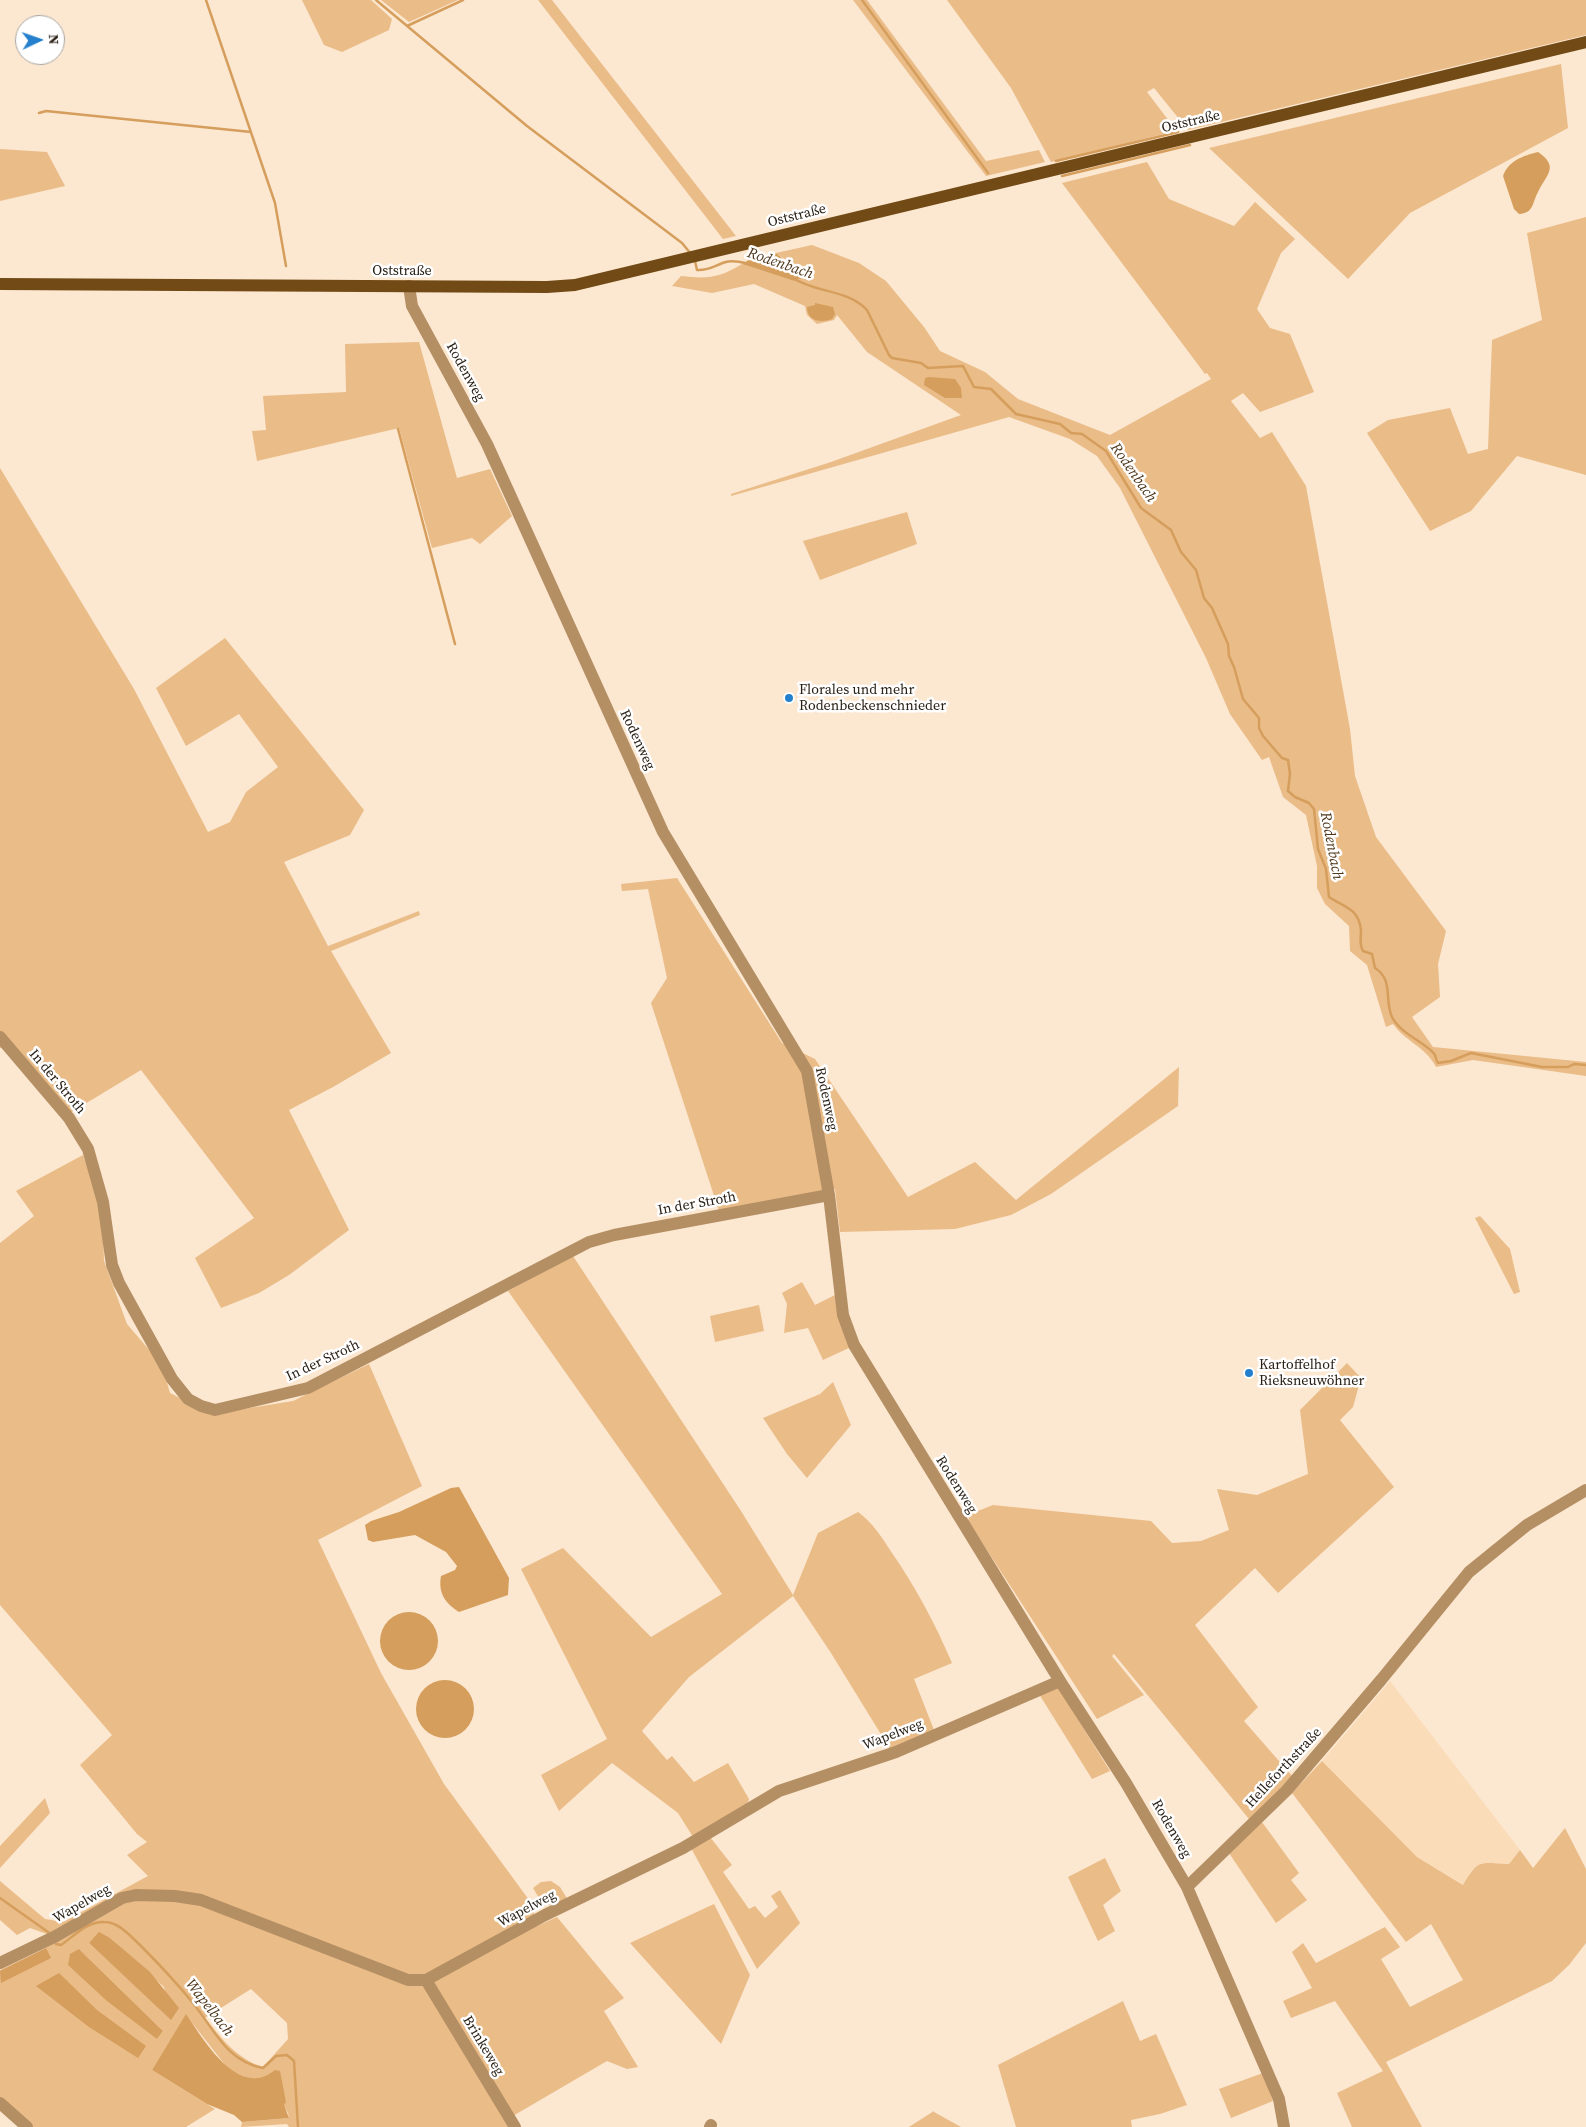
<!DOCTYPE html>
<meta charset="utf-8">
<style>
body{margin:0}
#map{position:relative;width:1586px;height:2127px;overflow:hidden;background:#fce7d0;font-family:"Source Serif 4",serif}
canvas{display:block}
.north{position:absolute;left:15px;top:15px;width:50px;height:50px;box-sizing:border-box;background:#fff;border:1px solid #a9a6a1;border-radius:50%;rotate:87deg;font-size:14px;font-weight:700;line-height:20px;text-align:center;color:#292015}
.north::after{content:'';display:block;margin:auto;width:18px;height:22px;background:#2480cd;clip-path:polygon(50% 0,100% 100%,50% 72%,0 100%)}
</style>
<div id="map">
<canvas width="1586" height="2127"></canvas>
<div class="north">N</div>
</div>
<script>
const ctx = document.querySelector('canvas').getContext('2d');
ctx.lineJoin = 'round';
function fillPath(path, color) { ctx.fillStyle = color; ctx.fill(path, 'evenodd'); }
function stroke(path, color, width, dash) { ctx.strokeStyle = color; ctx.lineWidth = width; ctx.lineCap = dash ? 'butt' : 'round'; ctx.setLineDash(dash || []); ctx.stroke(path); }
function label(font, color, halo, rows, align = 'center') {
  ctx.font = font + ' "Source Serif 4",serif'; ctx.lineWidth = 5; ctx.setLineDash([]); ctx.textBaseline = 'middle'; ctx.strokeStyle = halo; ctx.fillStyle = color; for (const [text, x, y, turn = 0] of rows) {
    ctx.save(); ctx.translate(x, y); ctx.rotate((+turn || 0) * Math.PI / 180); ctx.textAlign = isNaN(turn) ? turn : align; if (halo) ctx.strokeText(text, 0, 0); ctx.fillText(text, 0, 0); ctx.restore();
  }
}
fillPath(new Path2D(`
 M1390,1681L1520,1850L1509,1864L1481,1863L1471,1871L1464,1885L1417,1857L1322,1761Z`), '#fbdcb9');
fillPath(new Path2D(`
 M302,0H371L392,19L389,30L342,52L324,45Z
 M381,0H458L409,22Z
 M538,0H552L736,236L723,239Z
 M853,0H867L986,161L1039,150L1045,162L986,176Z
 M947,0H1586V35L1188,130L1154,88L1147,92L1169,121L1171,132L1051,162L1011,88Z
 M1561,64L1568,128L1410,213L1348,279L1209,148Z
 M0,149L47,152L65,186L0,201Z
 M1147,162L1169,199L1234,226L1255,202L1295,239L1281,253L1257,309L1270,328L1290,334L1314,392L1260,412L1243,393L1231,401L1260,438L1272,432L1306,486L1350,729L1355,776L1376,837L1446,931L1438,964L1440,997L1412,1017L1433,1047L1586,1062V1076L1473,1060L1436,1067C1427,1048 1405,1041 1393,1024L1386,1027L1367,965L1350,951L1349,926L1325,904L1317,888V866L1306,815L1283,797L1269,757L1262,760L1230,714L1206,658L1120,488L1097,456L1070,439L1009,417L731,496V494L831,462L961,415L867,352L837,315L834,320L817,324L807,315L805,306L754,284L712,293L672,286L681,276C708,279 719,278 742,264L794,281L803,278V272L776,253L812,245L859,263L886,281L924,327L940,351L985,372L1018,399L1110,435L1211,379L1207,373L1205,374L1062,183Z
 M1586,217V475L1517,456L1471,511L1430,531L1367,433L1388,420L1450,408L1468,454L1488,449L1492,340L1542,320L1527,233Z
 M419,342L457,478L490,469L512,516L480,544L472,538L432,548L399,428L257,461L252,431L266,430L263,396L346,392L345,344Z
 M0,468L134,689L208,832L230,822L246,792L278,767L239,714L186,746L156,688L225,638L364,810L350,835L284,862L328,946L419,911L420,915L331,951L391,1053L333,1087L289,1110L349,1230L289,1275L259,1293L221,1308L195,1258L254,1218L141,1070L70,1113L11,1048H0Z
 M907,512L917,544L820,580L803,541Z
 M677,878L782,1043L815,1059L908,1197L975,1162L1016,1200L1179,1067L1178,1106L1051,1194L1011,1215L955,1229L840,1232L835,1189L720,1214L651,1003L667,978L648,889L622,891L621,884Z
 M83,1155L102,1207L104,1261L127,1324L162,1365L170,1393L212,1414L293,1401L369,1364L422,1486L318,1540L381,1673L444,1784L532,1904L537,1926L557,1917L624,1998L604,2011L638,2067L627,2069L607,2061L506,2120L510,2127H289L287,2124L241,2127L242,2122L289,2118L288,2113L267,2077L250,2079L229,2070L186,2015L152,2070L215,2109L186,2127H31L0,2099V1970L46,1948L47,1934L30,1928L17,1935L0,1920V1881L45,1919L63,1922L148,1876L127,1855L147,1842L137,1834L80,1765L112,1735L0,1605V1243L34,1216L16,1191ZM110,1938L164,1987L171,2019L89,1943ZM79,1949L163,2031L157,2039ZM251,1989L287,2023L288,2039L263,2067C237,2059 221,2038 205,2018Z
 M1480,1216L1510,1249L1520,1292L1514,1294L1475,1218Z
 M573,1256L741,1511L793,1595L818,1533L858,1512C872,1522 881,1536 890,1550C915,1586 935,1623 952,1663L914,1679L934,1730L890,1749L831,1653L793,1596L689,1677L642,1731L667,1760L672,1756L694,1782L728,1763L749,1799L747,1805L693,1837L678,1813L612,1763L559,1811L541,1775L607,1739L521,1569L563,1548L651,1637L722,1594L508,1291Z
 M802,1282L815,1305L835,1295L851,1347L823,1360L808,1328L784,1333L787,1304L782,1293Z
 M759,1305L764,1331L715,1342L710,1316Z
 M1347,1363L1361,1378L1353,1407L1340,1420L1394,1487L1278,1593L1255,1568L1195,1625L1258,1707L1244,1721L1293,1777L1249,1819L1114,1654L1112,1656L1144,1695L1097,1719L968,1521L970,1514L993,1505L1151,1521L1172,1543L1201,1541L1229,1530L1217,1489L1257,1495L1308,1474L1300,1410Z
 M833,1382L851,1425L807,1478L787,1454L763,1418L820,1394Z
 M1057,1686L1110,1771L1092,1779L1039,1694Z
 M1322,1761L1417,1857L1463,1885C1479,1858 1479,1863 1509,1864L1520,1850L1533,1868L1565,1828L1586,1869V1943L1569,1965L1552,1981L1386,2062L1422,2127H1352L1337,2093L1383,2071L1335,2001L1291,2018L1283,2001L1312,1988L1292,1952L1303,1943L1316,1963L1385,1927L1400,1947L1381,1959L1410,2007L1463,1980L1431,1924L1406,1942L1292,1793Z
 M45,1798L50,1813L0,1868V1846Z
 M1262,1822L1299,1873L1291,1880L1307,1900L1276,1923L1229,1853Z
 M710,1837L732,1865L723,1872L749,1909L755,1906L765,1918L778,1907L771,1896L780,1890L800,1923L757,1969L691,1848Z
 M1105,1858L1121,1891L1103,1905L1115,1931L1098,1941L1068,1877Z
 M551,1881L560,1887L568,1900L549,1905L539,1898L533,1888L541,1882Z
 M714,1904L750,1975L721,2044L630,1943Z
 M1123,2001L1140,2041L1156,2034L1187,2105L1160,2114L1131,2120L1132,2127H1016L998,2065Z
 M1263,2073L1273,2101L1231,2118L1219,2089Z
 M934,2111V2112L961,2127H909Z`), '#eabc88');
fillPath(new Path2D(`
 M1538,152C1560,167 1546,175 1538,192C1532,203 1534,213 1519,214L1514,209L1503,176C1509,160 1523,156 1538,152Z
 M776,253L788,263L803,272V278L794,281L742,264L752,258Z
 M815,303L833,307L835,314L832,319C822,323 807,322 807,307L815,305Z
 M929,377L955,379L961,388L962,398H945L924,385L925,378Z
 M459,1487L509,1578L508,1595L459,1612C445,1603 438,1593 441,1576L455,1570L457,1566L446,1552L415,1535L373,1542L368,1540L365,1525L371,1521L399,1512L451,1488Z
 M380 1641a29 29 0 1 1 58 0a29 29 0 1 1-58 0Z
 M416 1709a29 29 0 1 1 58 0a29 29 0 1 1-58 0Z
 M99,1932L110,1938L150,1972L179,2008L171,2020L89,1943Z
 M46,1948L51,1958L1,1983L0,1971Z
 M79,1949L163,2031L157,2039L107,2001L68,1965L70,1954Z
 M59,1973L97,2010L146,2046L138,2058L89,2027L36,1986Z
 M186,2014C204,2040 238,2100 275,2070L280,2071L286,2102L284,2105L289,2118L242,2122L234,2115L207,2104L152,2070Z`), '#d59e5c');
stroke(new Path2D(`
 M206,0L275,203L286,266
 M376,0L527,126L682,243L691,254
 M862,0L988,173
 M407,26L463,0
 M39,113L46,111L251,132
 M1056,161L1178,132
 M1062,176L1190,145
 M695,261L697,270C718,271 720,256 745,263
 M793,278C815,293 847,289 867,310L889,355L892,358L921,363L928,368L963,366L974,387L991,389L1016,414L1060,424L1071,433L1082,434L1106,451L1141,508L1171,530L1181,552L1196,570L1204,598L1212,608L1228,644L1229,656L1234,667L1243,699L1259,718V728L1263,736L1282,758L1288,760L1290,774L1288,791L1295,797L1309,803L1314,809L1318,849L1326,869L1329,897C1342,906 1359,908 1361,930C1361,938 1359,944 1363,951L1372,954L1375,968C1394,980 1384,1000 1392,1017C1401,1035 1429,1044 1435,1055C1436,1058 1436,1060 1438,1063L1451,1061L1471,1053L1542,1067H1568L1574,1064L1586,1065
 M398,429L455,644
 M0,1898L48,1932
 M56,1944L61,1945C74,1936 88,1921 104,1922C119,1922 129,1935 139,1944C158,1963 176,1982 193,2003C214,2029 227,2062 263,2068L276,2056L287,2055L294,2061L298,2127`), '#d59e5c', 2.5);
stroke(new Path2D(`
 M409,286L412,306L487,444L663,832L807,1071L829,1195L843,1315L854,1345L1060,1681L1126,1783L1187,1887L1279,2099L1284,2127
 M0,1037L69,1118L88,1149L103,1202L112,1265L119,1283L172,1379L188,1399L201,1406L215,1410L308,1388L589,1242L614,1235L829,1195
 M1187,1887L1287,1790L1381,1680L1469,1572L1527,1525L1586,1490
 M0,1963L56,1936L122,1898L136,1895L175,1896L201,1900L408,1980H426L545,1915L683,1848L779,1791L896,1752L1060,1681
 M426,1980L515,2127
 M0,2103L27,2127
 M710,2127L711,2125`), '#b58f64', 12);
stroke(new Path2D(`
 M0,284L547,287L575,285L1586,42`), '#714a15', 12);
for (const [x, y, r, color] of [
 [789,698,5,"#2480cd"],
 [1249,1373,5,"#2480cd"]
]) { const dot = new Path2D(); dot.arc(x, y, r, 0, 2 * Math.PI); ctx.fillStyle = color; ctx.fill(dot); stroke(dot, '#fff', 2); }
label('14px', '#292015', '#fff', [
 ["Oststraße",1191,122,-13],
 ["Oststraße",797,216,-14],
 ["Oststraße",402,271],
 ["Rodenweg",465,372,61],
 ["Rodenweg",637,740,65],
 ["In der Stroth",57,1082,50],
 ["Rodenweg",826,1099,78],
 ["In der Stroth",697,1204,-10],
 ["In der Stroth",323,1361,-25],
 ["Rodenweg",956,1485,58],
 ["Wapelweg",893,1735,-21],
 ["Helleforthstraße",1284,1768,-47],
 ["Rodenweg",1171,1829,60],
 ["Wapelweg",82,1904,-30],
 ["Wapelweg",527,1909,-28],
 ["Brinkeweg",483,2046,59]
]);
label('14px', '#292015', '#fff', [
 ["Florales und mehr",799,690],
 ["Rodenbeckenschnieder",799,706],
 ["Kartoffelhof",1259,1365],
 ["Rieksneuwöhner",1259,1381]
], 'left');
label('italic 15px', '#4f371b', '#fff', [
 ["Rodenbach",780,264,19],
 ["Rodenbach",1133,473,55],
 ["Rodenbach",1331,846,79],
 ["Wapelbach",209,2008,52]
]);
</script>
